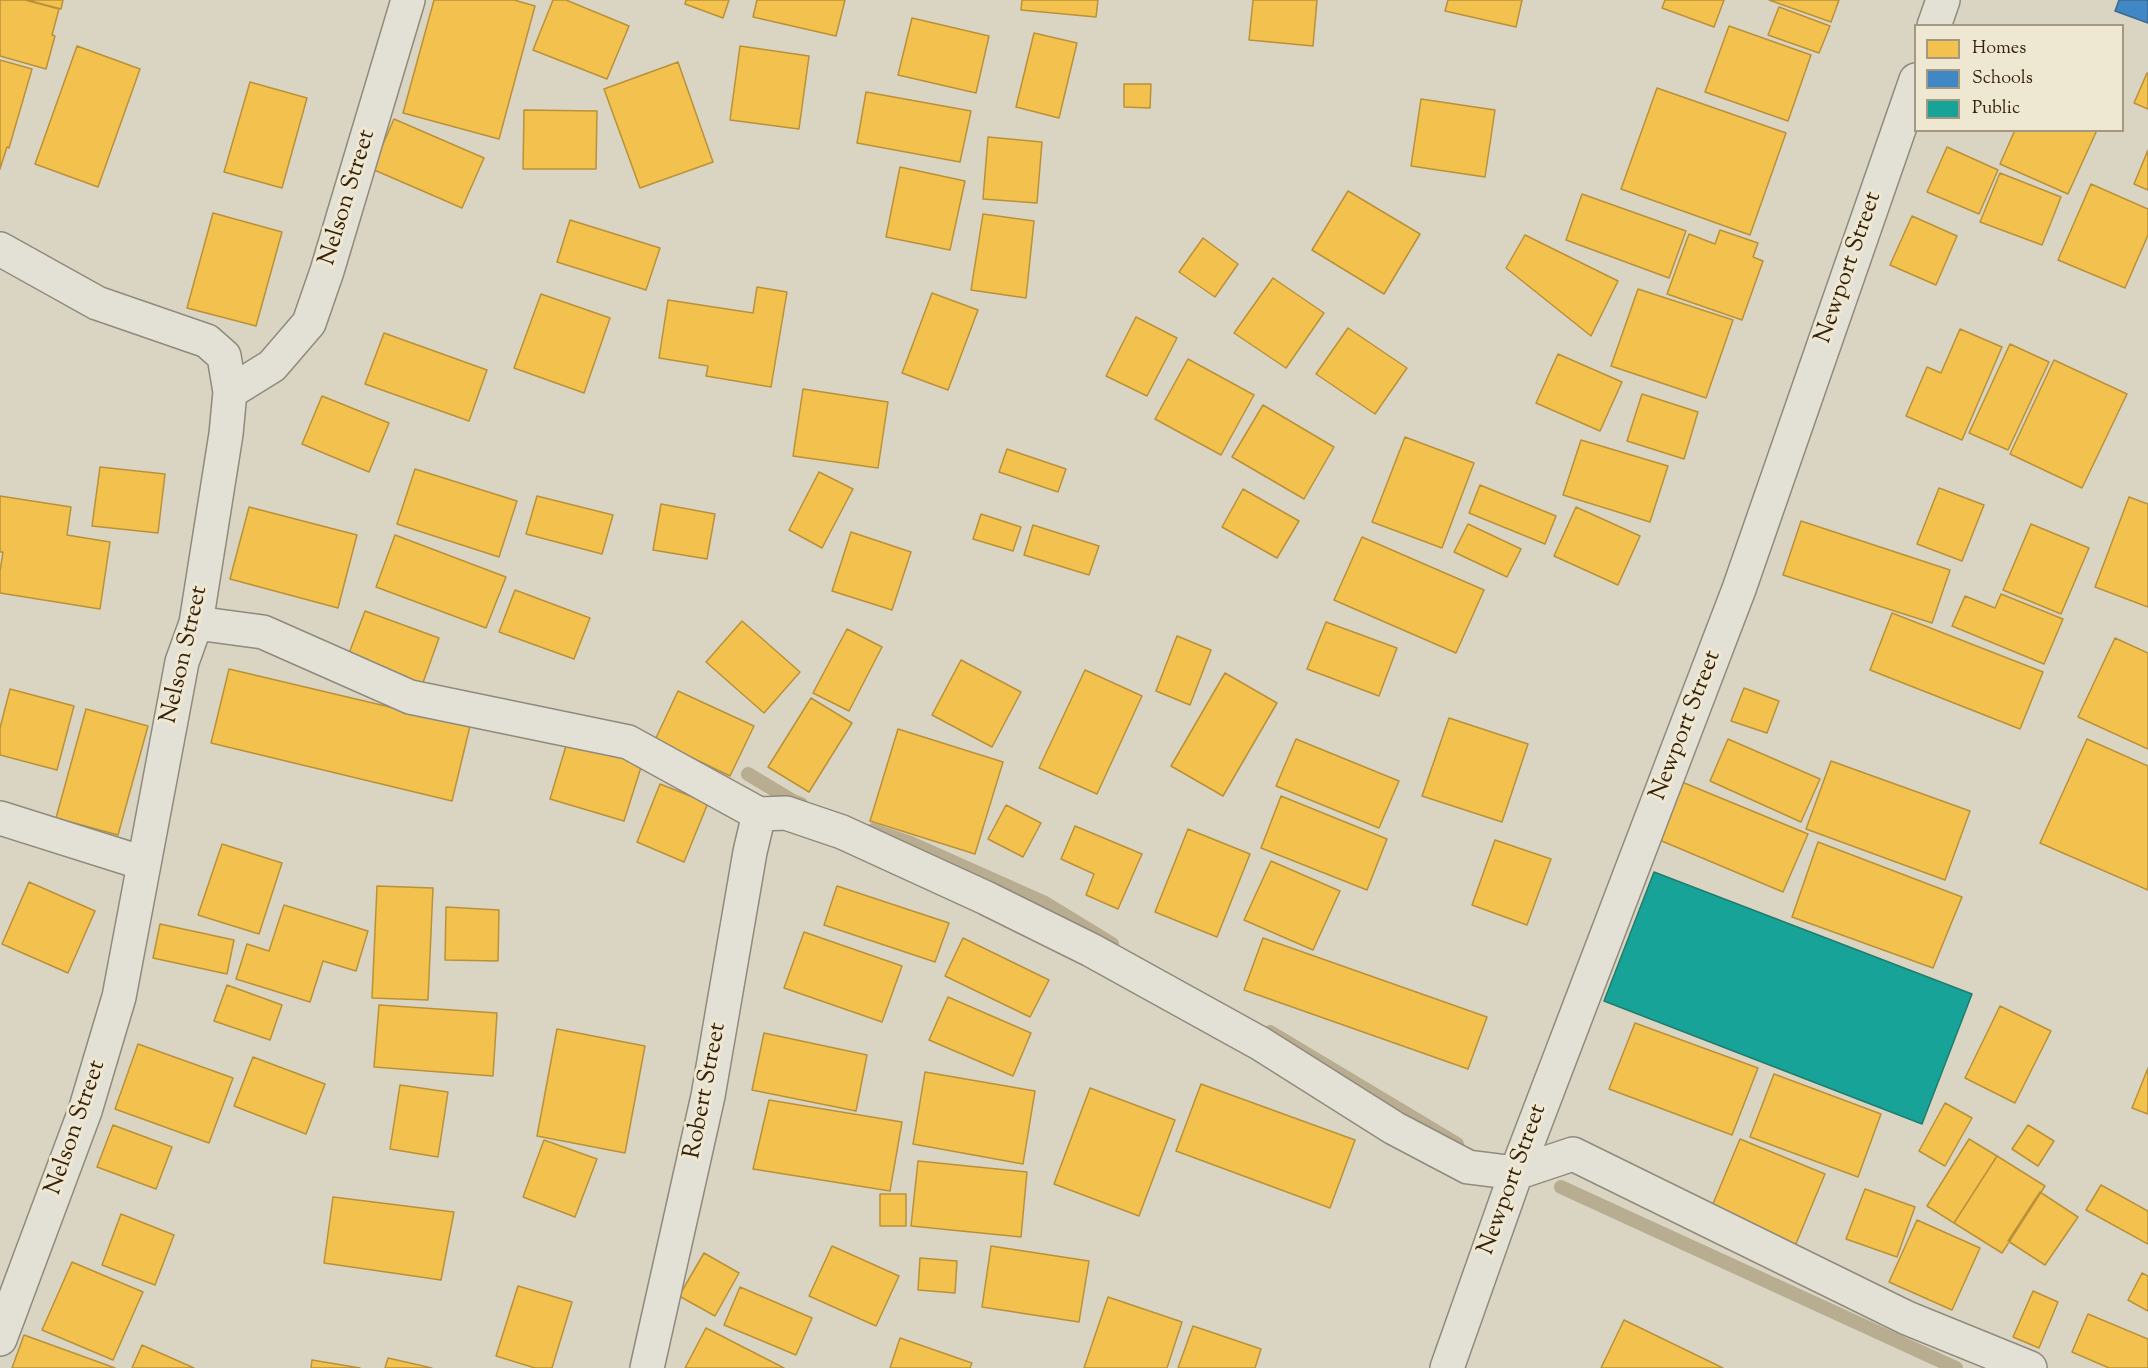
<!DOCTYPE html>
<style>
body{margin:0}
#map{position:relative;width:2148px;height:1368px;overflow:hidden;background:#dad5c2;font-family:"Sorts Mill Goudy",serif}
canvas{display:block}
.legend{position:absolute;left:1914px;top:24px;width:210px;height:108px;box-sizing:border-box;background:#eee7d1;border:2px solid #a49881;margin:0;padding:8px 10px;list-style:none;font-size:18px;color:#362109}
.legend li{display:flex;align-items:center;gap:12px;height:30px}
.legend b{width:30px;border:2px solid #a49881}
</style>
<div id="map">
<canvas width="2148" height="1368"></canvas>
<ul class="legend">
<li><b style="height:16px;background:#f2c14e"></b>Homes</li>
<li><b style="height:16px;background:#3f88c5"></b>Schools</li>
<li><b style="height:16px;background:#17a398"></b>Public</li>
</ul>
</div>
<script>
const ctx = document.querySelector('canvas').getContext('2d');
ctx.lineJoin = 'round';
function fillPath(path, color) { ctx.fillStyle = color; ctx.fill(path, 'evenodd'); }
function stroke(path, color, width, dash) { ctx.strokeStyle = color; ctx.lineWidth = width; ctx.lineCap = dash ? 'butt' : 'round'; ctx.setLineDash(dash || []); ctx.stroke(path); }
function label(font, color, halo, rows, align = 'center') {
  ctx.font = font + ' "Sorts Mill Goudy",serif'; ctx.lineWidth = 6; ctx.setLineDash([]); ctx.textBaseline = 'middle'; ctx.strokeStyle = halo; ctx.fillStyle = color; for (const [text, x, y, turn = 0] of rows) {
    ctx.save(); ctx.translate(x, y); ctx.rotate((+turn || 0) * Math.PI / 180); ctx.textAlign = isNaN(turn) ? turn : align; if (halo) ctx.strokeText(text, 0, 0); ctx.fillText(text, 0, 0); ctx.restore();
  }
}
const homes = new Path2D(`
 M0,0H25L59,9L52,35L55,36L46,69L0,56Z
 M27,0H63L61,9Z
 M434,0H514L535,6L499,139L403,113Z
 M553,0H566L629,26L607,79L533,50Z
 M686,0H729L723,18L685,4Z
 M757,0H845L836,36L753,17Z
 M1022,0H1098L1096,17L1021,10Z
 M1253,0H1317L1313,46L1249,40Z
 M1448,0H1522L1516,27L1445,11Z
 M1665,0H1724L1714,27L1662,8Z
 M1769,0H1839L1831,22Z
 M1779,7L1830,26L1819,53L1768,35Z
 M912,18L989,36L976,93L898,75Z
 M1729,26L1811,55L1788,121L1705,92Z
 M1034,33L1077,43L1059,118L1016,107Z
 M77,46L140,69L98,187L35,164Z
 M740,46L809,56L799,129L730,120Z
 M0,60L32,69L9,148L7,147L0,169Z
 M678,62L713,162L640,188L604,89Z
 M2147,73H2148V109L2134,103Z
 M250,82L307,98L282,188L224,172Z
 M1124,84H1151L1150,108L1124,107Z
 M1657,88L1786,133L1750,235L1621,189Z
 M866,92L971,111L960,162L857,143Z
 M1421,99L1495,110L1485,177L1411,166Z
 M524,110L597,111L596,169H523Z
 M394,119L484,158L462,208L372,169Z
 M2015,130H2097L2068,194L2000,164Z
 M988,137L1042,142L1037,203L983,199Z
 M1947,147L1998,170L1979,214L1927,192Z
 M2148,150V190L2134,184Z
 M900,167L965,181L950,250L886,237Z
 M2000,173L2061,197L2042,245L1980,222Z
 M2091,184L2148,209V235L2125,288L2058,260Z
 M1348,191L1420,234L1384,294L1312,250Z
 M1582,194L1686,231L1669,278L1566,240Z
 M213,213L282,232L256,326L187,308Z
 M983,214L1034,221L1026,298L971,290Z
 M1912,216L1957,236L1936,285L1890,265Z
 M570,220L660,248L646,290L557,262Z
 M1720,230L1758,243L1753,257L1763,261L1742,320L1667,294L1689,234L1715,244Z
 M1525,235L1618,281L1591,336L1506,268Z
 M1203,238L1238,264L1215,297L1179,272Z
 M1273,278L1324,313L1286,368L1234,333Z
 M757,287L787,292L771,387L706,376L708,366L659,358L668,300L753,313Z
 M1638,289L1733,320L1706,398L1611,366Z
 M932,293L978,310L948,390L902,373Z
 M541,294L610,318L584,393L514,368Z
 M1136,317L1177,338L1147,396L1106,376Z
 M1348,328L1407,368L1375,414L1316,374Z
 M1960,329L2002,347L1962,440L1906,416L1927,367L1941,373Z
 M384,333L487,370L469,421L365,384Z
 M2010,344L2049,362L2008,450L1969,433Z
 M1558,354L1622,382L1600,431L1536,403Z
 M1188,359L1254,395L1221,455L1155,419Z
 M2054,360L2127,394L2082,488L2010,454Z
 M803,389L888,402L878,468L793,456Z
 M1642,394L1698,412L1684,459L1627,441Z
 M322,396L389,423L369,472L302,444Z
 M1263,405L1334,447L1304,499L1232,457Z
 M1405,437L1474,463L1442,548L1372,522Z
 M1581,440L1668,466L1650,522L1563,495Z
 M1007,449L1066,469L1058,492L999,472Z
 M100,467L165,474L158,533L92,526Z
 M415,469L517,501L499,557L397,524Z
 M819,472L853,489L822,548L789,530Z
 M1480,485L1556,516L1545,544L1469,513Z
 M1939,488L1984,505L1962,561L1917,544Z
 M1243,489L1299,521L1277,558L1222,527Z
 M0,496L71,507L67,535L110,542L100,609L0,593V571L3,552H0Z
 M537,496L613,515L602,554L526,534Z
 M2129,497L2148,504V607L2095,587Z
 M661,504L715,514L707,559L653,550Z
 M249,507L357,535L338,608L230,579Z
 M1576,507L1640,536L1618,585L1554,556Z
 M981,514L1021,527L1013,551L973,539Z
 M1801,521L1950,570L1932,623L1783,575Z
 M1468,524L1521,549L1507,577L1454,552Z
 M2031,524L2089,548L2061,614L2003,590Z
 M1033,525L1099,546L1089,575L1024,555Z
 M851,532L911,552L892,610L832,591Z
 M395,535L506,577L486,628L376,587Z
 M1362,537L1484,590L1456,653L1334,600Z
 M515,590L590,618L574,659L499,632Z
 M2001,594L2063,619L2044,664L1952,626L1965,596L1995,608Z
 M365,611L439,638L420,691L345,664Z
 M1892,613L2043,672L2020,729L1870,670Z
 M742,621L800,672L764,713L706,662Z
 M1326,622L1397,648L1379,696L1307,669Z
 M847,629L882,647L849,711L813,693Z
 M1177,636L1211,650L1190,705L1156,691Z
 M2115,638L2148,653V749L2078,717Z
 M961,660L1021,692L992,747L932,715Z
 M229,669L470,726L452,801L211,743Z
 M1085,670L1142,696L1097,794L1039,768Z
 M1225,673L1277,703L1223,796L1171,766Z
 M1744,688L1779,701L1767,733L1731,721Z
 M10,689L74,706L57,770L0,755V728Z
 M678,691L754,726L730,776L655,740Z
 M811,698L852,723L809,792L768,767Z
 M86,709L148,726L118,835L56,818Z
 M1449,718L1528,744L1502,822L1422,796Z
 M898,729L1003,762L975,854L870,821Z
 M568,739L643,761L624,821L550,799Z
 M1296,739L1399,781L1379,828L1276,786Z
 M1728,739L1820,779L1801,822L1710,781Z
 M2087,739L2148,766V890L2040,843Z
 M1831,761L1970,811L1945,880L1806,829Z
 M1682,782L1808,834L1783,892L1657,839Z
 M660,784L708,803L684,862L637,842Z
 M1281,796L1387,839L1367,890L1261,848Z
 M1006,805L1041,823L1023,857L988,839Z
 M1075,826L1142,854L1118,909L1086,895L1094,874L1061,859Z
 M1188,829L1250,854L1217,937L1155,912Z
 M1495,840L1551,859L1527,925L1472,905Z
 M1818,842L1962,897L1933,968L1792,917Z
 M222,844L282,863L259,934L198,915Z
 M1271,861L1340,891L1313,950L1244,920Z
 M29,882L95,911L68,973L2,944Z
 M377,886L433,888L428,1000L372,998Z
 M837,886L949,923L935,962L824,925Z
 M284,905L368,931L356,971L323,961L310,1002L236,979L247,944L269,951Z
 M446,907L499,910L498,961L445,960Z
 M160,924L234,940L227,974L153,958Z
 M804,932L902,966L882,1022L784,988Z
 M963,938L1049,980L1030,1017L945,976Z
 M1263,938L1487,1017L1468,1069L1244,990Z
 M227,985L282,1005L270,1040L214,1021Z
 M948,997L1031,1033L1013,1076L929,1040Z
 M379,1005L497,1013L493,1076L374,1067Z
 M2000,1006L2051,1031L2015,1103L1965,1078Z
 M1635,1023L1758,1068L1732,1135L1609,1089Z
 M557,1029L645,1046L625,1153L537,1136Z
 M764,1033L867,1055L856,1111L752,1090Z
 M138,1044L233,1078L209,1143L115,1109Z
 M253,1057L325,1084L306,1134L234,1106Z
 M2148,1068V1114L2132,1108Z
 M925,1072L1035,1091L1023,1164L913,1144Z
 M1774,1074L1881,1114L1858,1177L1750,1137Z
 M1201,1084L1355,1140L1330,1208L1176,1151Z
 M400,1085L448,1092L438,1157L390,1149Z
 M1090,1088L1175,1120L1139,1216L1054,1184Z
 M769,1100L902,1122L890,1191L753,1169Z
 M1945,1103L1972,1118L1945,1166L1919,1151Z
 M113,1125L172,1147L156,1189L97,1167Z
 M2028,1125L2054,1141L2038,1166L2012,1149Z
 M1740,1139L1825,1174L1795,1246L1710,1211Z
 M1969,1139L1997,1156L1954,1223L1927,1206Z
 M544,1140L597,1159L575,1217L523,1197Z
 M1997,1156L2045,1186L2002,1253L1954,1223Z
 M918,1161L1027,1172L1021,1237L911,1226Z
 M2101,1185L2148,1211V1244L2086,1210Z
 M1865,1189L1915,1207L1897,1257L1846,1239Z
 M2040,1192L2078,1217L2045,1265L2008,1241Z
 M880,1194H906V1226H880Z
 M333,1197L454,1212L441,1280L324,1263Z
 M121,1214L174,1235L155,1285L102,1265Z
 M1917,1220L1980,1248L1952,1310L1889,1282Z
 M832,1246L899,1276L876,1326L809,1296Z
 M991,1246L1089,1261L1079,1322L982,1307Z
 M704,1253L739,1273L715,1316L679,1296Z
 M920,1258L957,1261L955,1293L918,1290Z
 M72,1262L143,1292L113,1360L42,1330Z
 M2142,1273L2148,1276V1311L2128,1300Z
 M518,1286L572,1302L552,1368H535L496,1356Z
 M740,1287L812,1318L796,1355L724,1325Z
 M2033,1291L2058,1302L2039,1348L2013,1337Z
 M1108,1297L1182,1322L1167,1368H1084Z
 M2088,1314L2148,1339V1368H2109L2072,1352Z
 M1624,1320L1723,1368H1601Z
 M1193,1326L1261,1349L1255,1368H1178Z
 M706,1328L784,1368H685Z
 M24,1335L115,1368H12Z
 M900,1338L972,1363L970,1368H890Z
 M142,1345L194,1368H132Z
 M388,1358L432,1368H385Z
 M312,1360L360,1368H311Z`);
fillPath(homes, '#f2c14e');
stroke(homes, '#ba9139', 1.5);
const schools = new Path2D(`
 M2119,0H2148V23L2115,11Z`);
fillPath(schools, '#3f88c5');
stroke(schools, '#3c698d', 1.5);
const public = new Path2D(`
 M1654,872L1972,994L1922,1124L1604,1001Z`);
fillPath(public, '#17a398');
stroke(public, '#207c6d', 1.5);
stroke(new Path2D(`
 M748,774L793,801L801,804
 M873,830L908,842L1045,903L1112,944
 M1270,1032L1457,1144
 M1561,1187L1956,1368`), '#b8ac91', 14);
const minor = new Path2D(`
 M1934,26L1943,0
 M0,249L97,303L207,341L224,356L230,392L226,434L196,623L182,662L119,997L85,1111L0,1339
 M230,392L272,366L309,323L327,271L408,0
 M196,623L263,632L410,697L628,742L759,814L786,813L842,832L986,898L1091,950L1261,1044L1394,1128L1468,1167L1516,1173L1573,1154L1907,1318L2030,1368
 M0,818L143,863
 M647,1368L708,1096L750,852L759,814
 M1447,1368L1516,1173L1739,589L1916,80`);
stroke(minor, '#908a7d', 36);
stroke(minor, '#e3e0d6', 33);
label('24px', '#362109', '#eee7d1', [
 ["Nelson Street",349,198,-73],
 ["Newport Street",1850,268,-71],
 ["Nelson Street",186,655,-77],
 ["Newport Street",1687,726,-69],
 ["Robert Street",707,1091,-79],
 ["Nelson Street",77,1128,-71],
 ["Newport Street",1514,1180,-70]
]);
</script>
